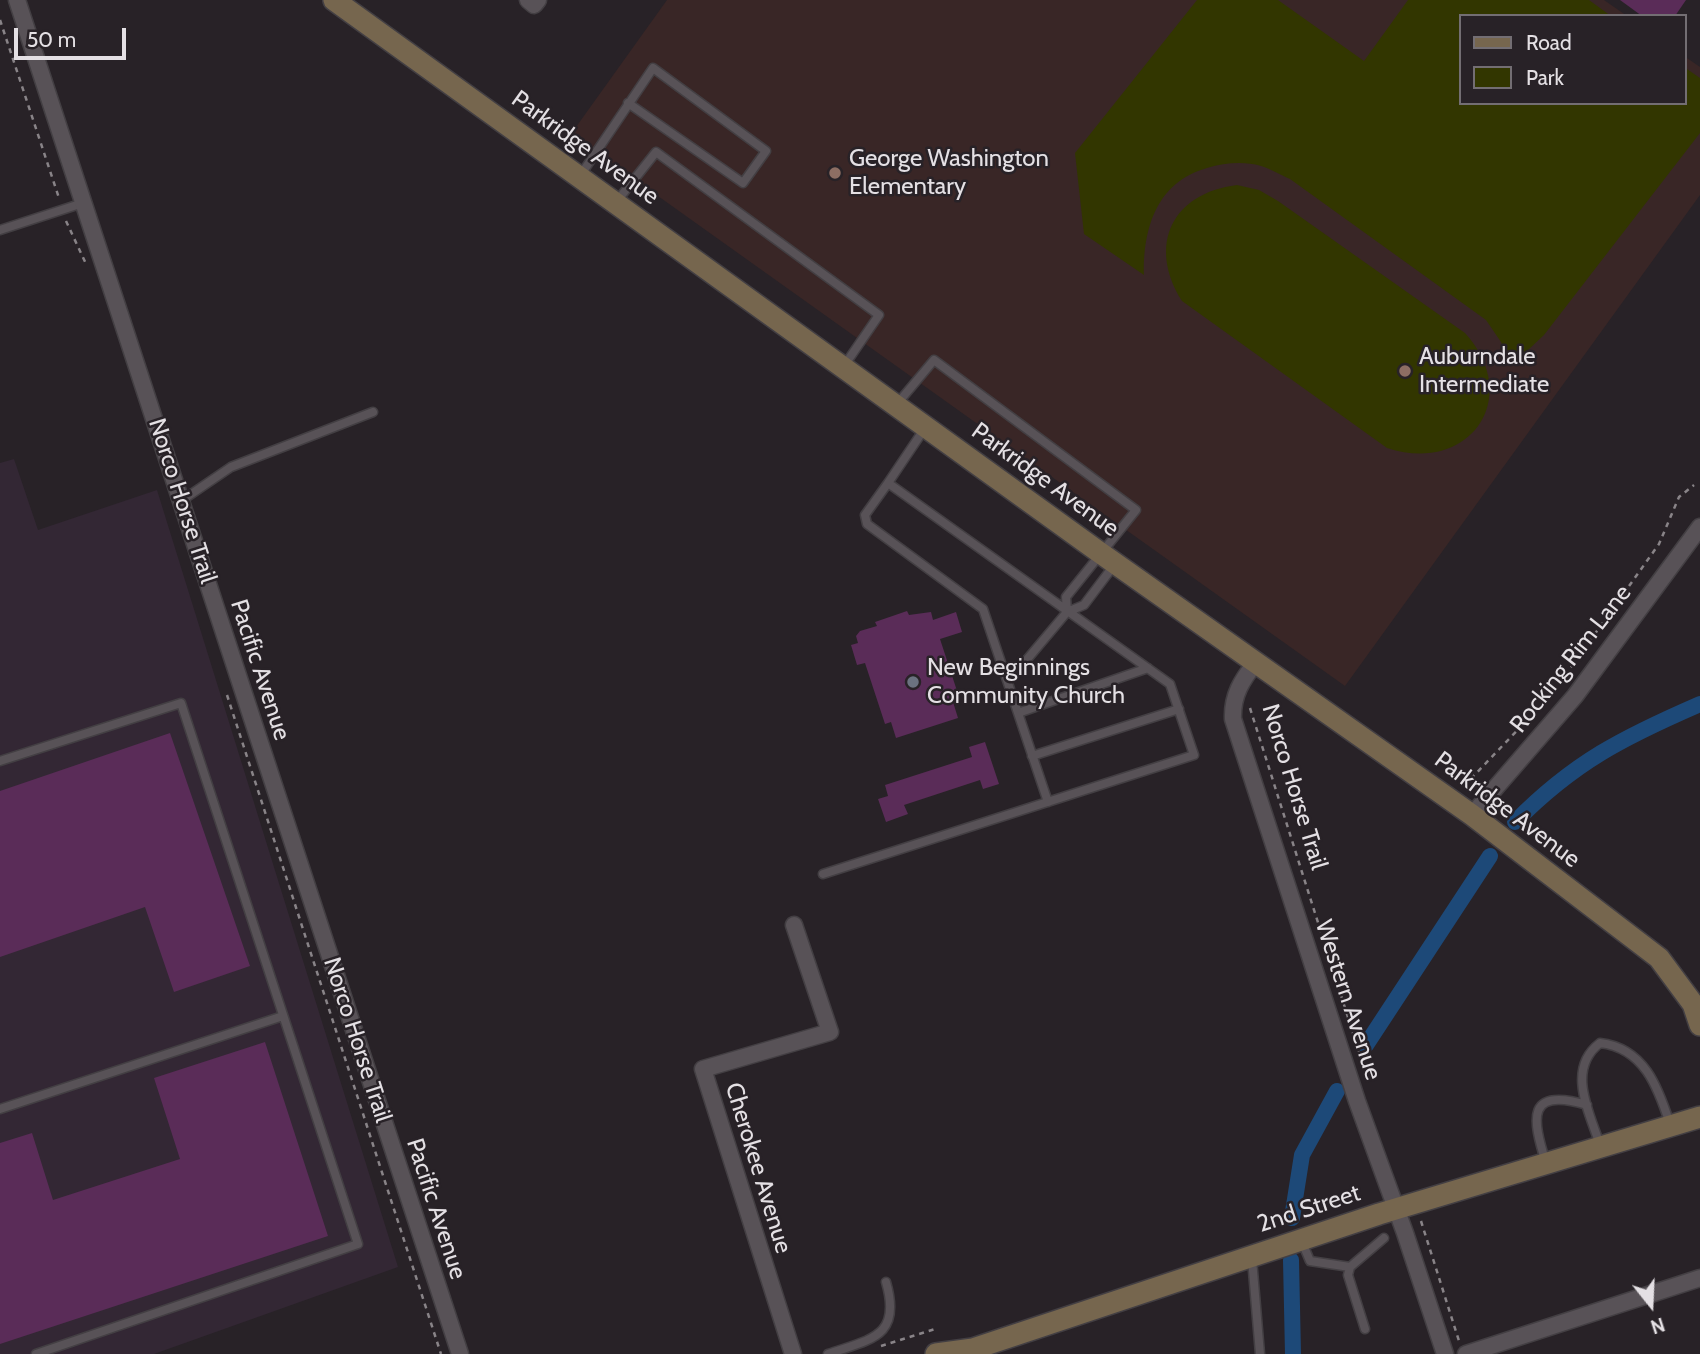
<!DOCTYPE html>
<style>
body{margin:0}
#map{position:relative;width:1700px;height:1354px;overflow:hidden;background:#282227;font-family:Cabin,sans-serif}
canvas{display:block}
.legend{position:absolute;left:1459px;top:14px;width:228px;height:91px;box-sizing:border-box;background:#282227;border:2px solid #736e73;margin:0;padding:9px 12px;list-style:none;font-size:21px;color:#e4e0e4}
.legend li{display:flex;align-items:center;gap:14px;height:35px}
.legend b{width:35px;border:2px solid #736e73}
.north{position:absolute;left:1616px;top:1270px;width:70px;height:70px;-webkit-text-stroke:5px #282227;paint-order:stroke;rotate:162deg;font-size:19px;font-weight:700;line-height:28px;text-align:center;color:#e4e0e4}
.north::after{content:'';display:block;margin:auto;width:24px;height:32px;background:#e4e0e4;clip-path:polygon(50% 0,100% 100%,50% 72%,0 100%)}
.scale{position:absolute;left:14px;top:28px;width:112px;height:32px;box-sizing:border-box;border:4px solid #e4e0e4;border-top:0;padding-left:9px;font-size:21px;line-height:24px;white-space:nowrap;color:#e4e0e4;-webkit-text-stroke:5px #282227;paint-order:stroke}
</style>
<div id="map">
<canvas width="1700" height="1354"></canvas>
<ul class="legend">
<li><b style="height:9px;background:#76664e"></b>Road</li>
<li><b style="height:19px;background:#323600"></b>Park</li>
</ul>
<div class="north">N</div>
<div class="scale">50 m</div>
</div>
<script>
const ctx = document.querySelector('canvas').getContext('2d');
ctx.lineJoin = 'round';
function fillPath(path, color) { ctx.fillStyle = color; ctx.fill(path, 'evenodd'); }
function stroke(path, color, width, dash) { ctx.strokeStyle = color; ctx.lineWidth = width; ctx.lineCap = dash ? 'butt' : 'round'; ctx.setLineDash(dash || []); ctx.stroke(path); }
function label(font, color, halo, rows, align = 'center') {
  ctx.font = font + ' Cabin,sans-serif'; ctx.lineWidth = 5; ctx.setLineDash([]); ctx.textBaseline = 'middle'; ctx.strokeStyle = halo; ctx.fillStyle = color; for (const [text, x, y, turn = 0] of rows) {
    ctx.save(); ctx.translate(x, y); ctx.rotate((+turn || 0) * Math.PI / 180); ctx.textAlign = isNaN(turn) ? turn : align; if (halo) ctx.strokeText(text, 0, 0); ctx.fillText(text, 0, 0); ctx.restore();
  }
}
fillPath(new Path2D(`
 M14,459L38,530L157,490L398,1267L154,1354H0V463Z`), '#332734');
fillPath(new Path2D(`
 M667,0H1604L1627,16H1460V103H1684V56L1700,67V195L1345,686L571,134Z`), '#392626');
fillPath(new Path2D(`
 M1197,0H1278L1364,61L1408,0H1589L1611,16H1460V103H1684V67L1700,78V133L1544,335L1511,366L1501,342L1486,320L1290,179C1281,175 1271,169 1261,166C1243,161 1225,163 1207,168C1157,182 1143,228 1144,275L1084,234L1075,153Z
 M1237,185L1259,190L1278,201L1465,333C1524,398 1469,475 1387,448L1182,301C1147,245 1172,193 1237,185Z`), '#323600');
stroke(new Path2D(`
 M1515,822C1574,762 1624,737 1700,704
 M1366,1045L1490,856
 M1292,1218L1302,1155L1337,1091
 M1291,1260L1293,1354`), '#1d4978', 16);
fillPath(new Path2D(`
 M1620,0H1686L1675,16H1642Z
 M907,611L909,615L931,612L933,620L956,612L962,632L940,639L960,700L953,702L958,718L896,738L891,722L885,724L865,663L857,665L851,645L858,643L856,636L860,631L877,626L875,622Z
 M170,733L250,966L174,992L145,907L0,957V791Z
 M985,742L999,784L983,789L980,780L904,805L908,814L886,822L878,799L888,796L885,785L972,757L969,747Z
 M265,1042L328,1236L0,1344V1143L32,1133L53,1200L180,1159L154,1078Z`), '#5a2c58');
const lane = new Path2D(`
 M580,176L653,68L766,151L743,183L628,103
 M617,201L656,152L879,315L844,366
 M0,230L83,203
 M897,404L934,360L1136,510L1066,597L1067,612
 M888,483L925,428
 M181,501L231,467L373,412
 M1008,682L1067,612L1084,605L1115,564
 M1018,713L1148,668
 M1032,756L1179,709
 M0,761L181,703L358,1244L36,1354
 M823,874L1194,755L1170,684L888,483L865,515L867,524L983,609L1048,802
 M0,1109L283,1016
 M1600,1145C1589,1111 1566,1069 1600,1043C1644,1048 1658,1087 1670,1124
 M1546,1163C1532,1118 1526,1087 1587,1105
 M1302,1242L1310,1261L1350,1267
 M1252,1259L1260,1354
 M1365,1329L1348,1275L1350,1267L1384,1238
 M828,1354C871,1339 902,1337 886,1282`);
const street = new Path2D(`
 M17,0L460,1354
 M528,0L534,5L538,0
 M1256,662C1242,680 1232,695 1233,719L1357,1101L1405,1233L1445,1354
 M1472,815L1575,696L1700,527
 M793,1354L703,1069L830,1032L794,925
 M1466,1354L1700,1278`);
const secondary = new Path2D(`
 M334,0L1099,552L1472,815L1659,958L1693,1004L1700,1025
 M936,1354L973,1349L1379,1214L1700,1117`);
stroke(lane, '#433f43', 11);
stroke(street, '#433f43', 19);
stroke(secondary, '#433f43', 24);
stroke(new Path2D(`
 M0,20L59,198
 M66,221L87,266
 M227,695L441,1354
 M1250,708L1359,1052
 M1464,786L1552,694L1659,544L1679,497L1694,485
 M1421,1221L1459,1341
 M881,1346L935,1329`), '#898488', 2.5, [5, 5]);
stroke(lane, '#585257', 8);
stroke(street, '#585257', 16);
stroke(secondary, '#76664e', 21);
for (const [x, y, r, color] of [
 [835,173,7,"#8d6e63"],
 [1405,371,7,"#8d6e63"],
 [913,682,7,"#6b7280"]
]) { const dot = new Path2D(); dot.arc(x, y, r, 0, 2 * Math.PI); ctx.fillStyle = color; ctx.fill(dot); stroke(dot, '#282227', 2.5); }
label('24px', '#e4e0e4', '#282227', [
 ["Parkridge Avenue",585,148,36],
 ["Parkridge Avenue",1045,480,36],
 ["Norco Horse Trail",182,501,72],
 ["Rocking Rim Lane",1571,659,-52],
 ["Pacific Avenue",260,670,72],
 ["Norco Horse Trail",1294,787,73],
 ["Parkridge Avenue",1507,810,37],
 ["Western Avenue",1348,1000,72],
 ["Norco Horse Trail",357,1040,72],
 ["Cherokee Avenue",758,1168,73],
 ["Pacific Avenue",436,1209,72],
 ["2nd Street",1309,1209,-18]
]);
label('24px', '#e4e0e4', '#282227', [
 ["George Washington",849,159],
 ["Elementary",849,187],
 ["Auburndale",1419,357],
 ["Intermediate",1419,385],
 ["New Beginnings",927,668],
 ["Community Church",927,696]
], 'left');
</script>
